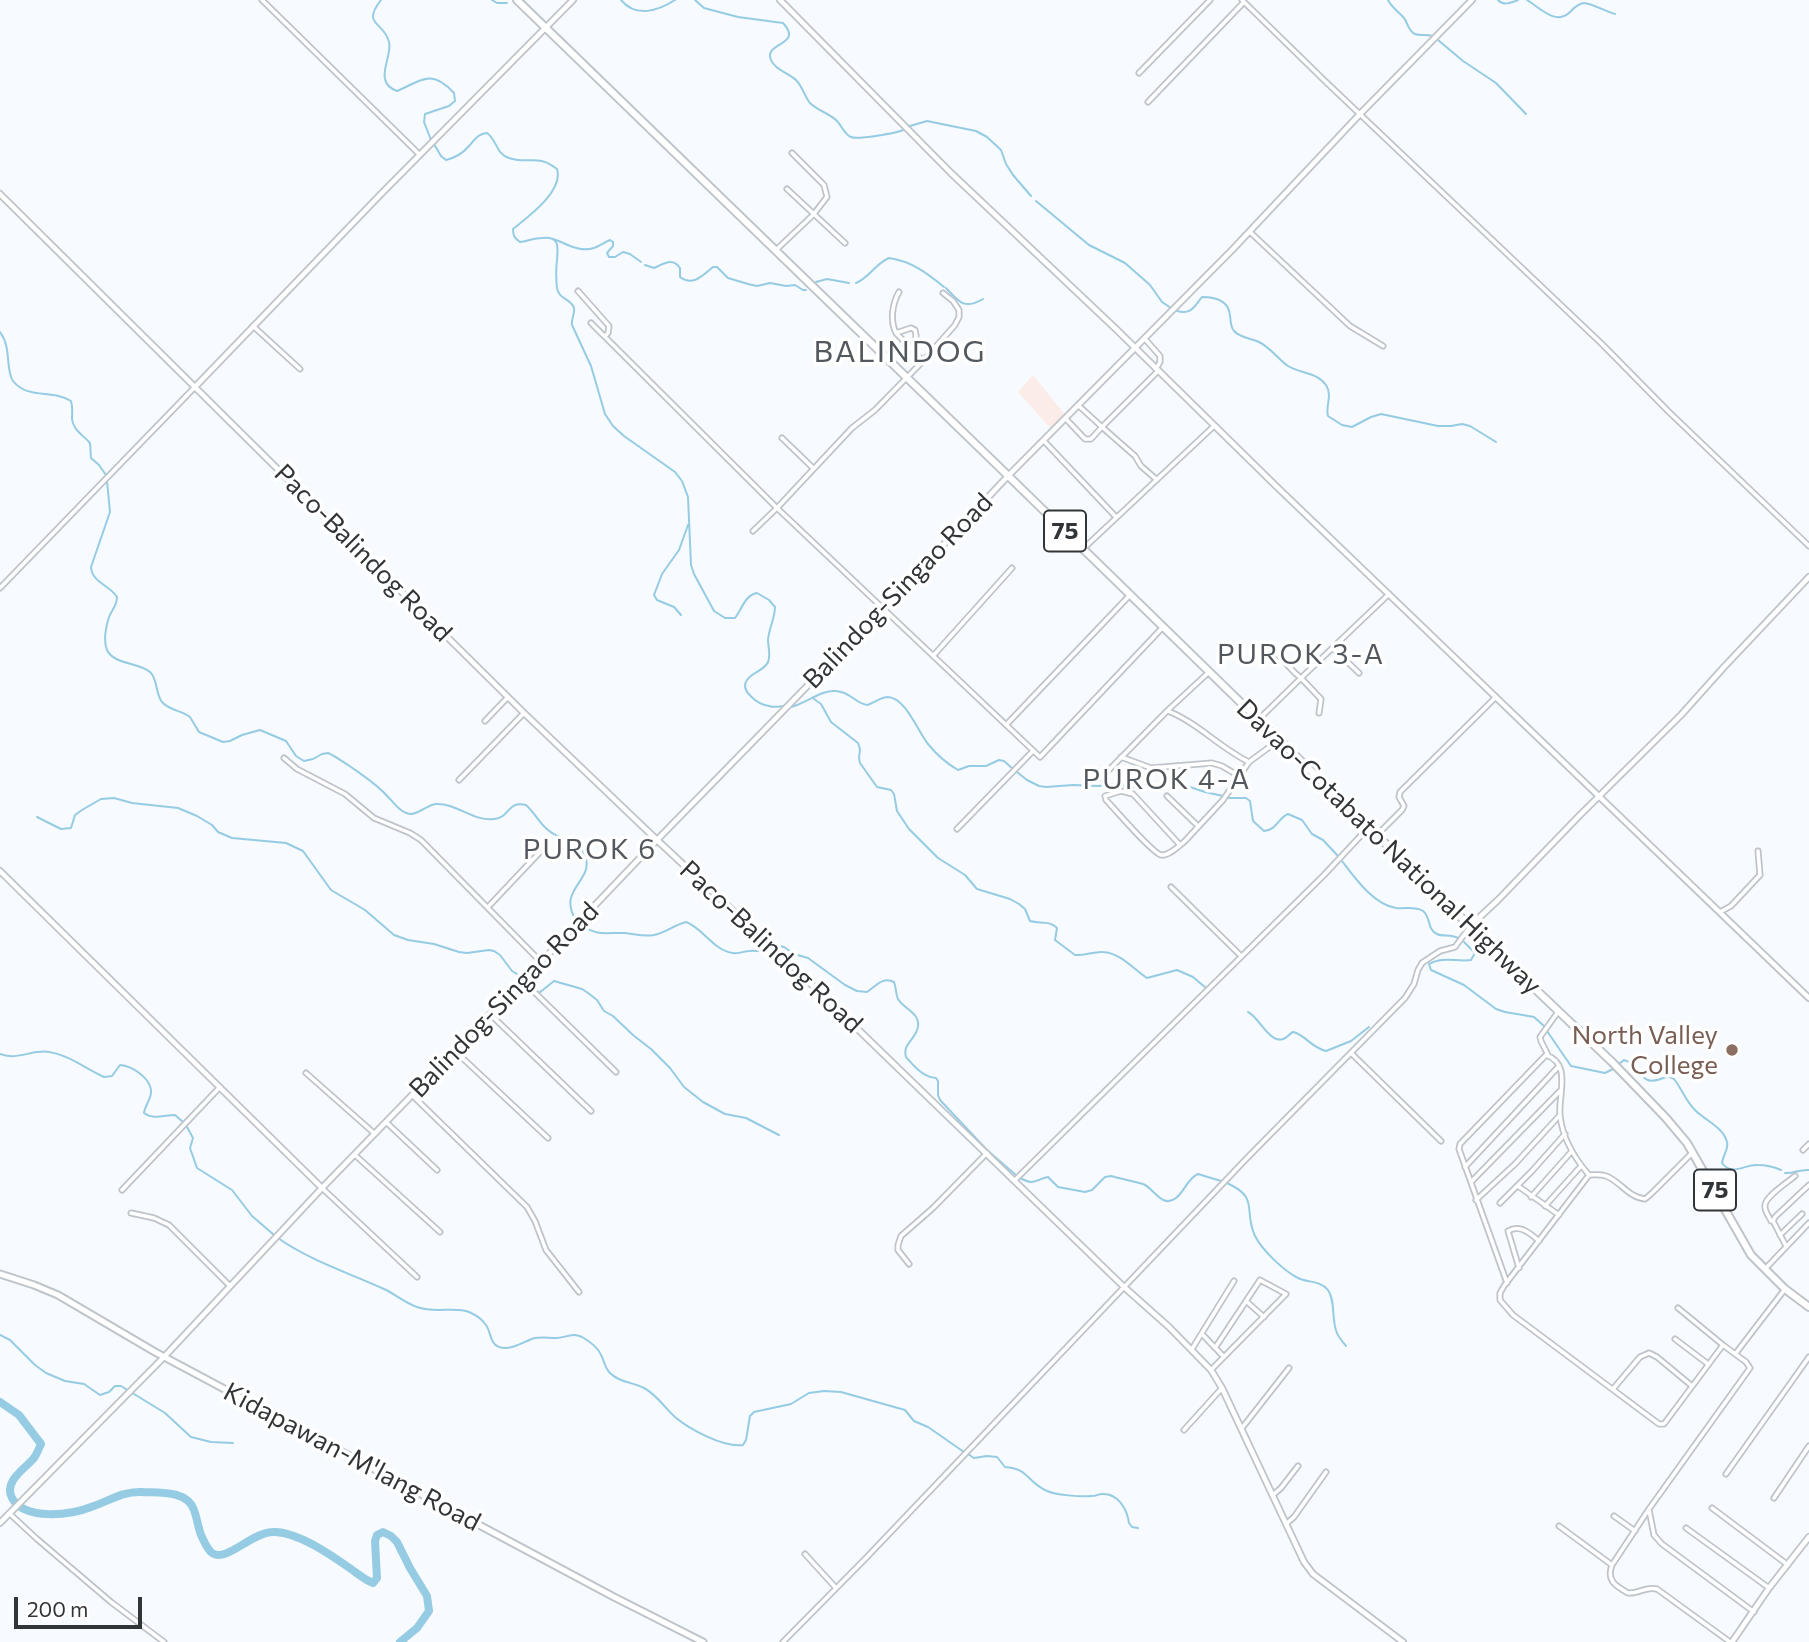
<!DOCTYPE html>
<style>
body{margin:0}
#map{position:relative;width:1809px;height:1642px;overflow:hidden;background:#f7fafe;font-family:Commissioner,sans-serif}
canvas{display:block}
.scale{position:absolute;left:14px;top:1597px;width:128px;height:32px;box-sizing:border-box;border:4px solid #323537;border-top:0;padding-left:9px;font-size:21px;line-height:24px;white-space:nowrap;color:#323537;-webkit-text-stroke:5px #fff;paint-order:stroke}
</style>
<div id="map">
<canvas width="1809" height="1642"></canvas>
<div class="scale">200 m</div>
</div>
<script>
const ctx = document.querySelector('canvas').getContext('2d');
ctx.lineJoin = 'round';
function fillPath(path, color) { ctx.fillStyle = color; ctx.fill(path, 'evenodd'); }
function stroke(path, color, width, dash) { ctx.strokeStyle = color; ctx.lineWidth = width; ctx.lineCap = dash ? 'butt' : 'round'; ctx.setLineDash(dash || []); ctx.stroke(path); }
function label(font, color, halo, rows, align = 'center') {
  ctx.font = font + ' Commissioner,sans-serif'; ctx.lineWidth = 7; ctx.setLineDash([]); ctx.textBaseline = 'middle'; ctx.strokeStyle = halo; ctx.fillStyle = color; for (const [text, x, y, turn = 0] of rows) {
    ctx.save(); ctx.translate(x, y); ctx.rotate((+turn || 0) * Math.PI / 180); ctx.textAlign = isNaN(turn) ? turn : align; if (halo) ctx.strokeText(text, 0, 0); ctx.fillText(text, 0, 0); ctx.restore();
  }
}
fillPath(new Path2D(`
 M1033,375L1066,416L1052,430L1018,392Z`), '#fcece7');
stroke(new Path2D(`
 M381,0C361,26 384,21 389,42C393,57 372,82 397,91C421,81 431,68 454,93L455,101L449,106L425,114L424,122L431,140
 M492,0L497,3H507
 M621,0C636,18 658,11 675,0
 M695,0L704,8L738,17L783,23C804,46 763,42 771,60C775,70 789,73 796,80C803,87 804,96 810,103C818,111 829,113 837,121C842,126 844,134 851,137C857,140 897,133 903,130
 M1388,0C1392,8 1399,12 1404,18C1408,23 1408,31 1415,34C1420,36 1426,34 1433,36
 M1498,0C1503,6 1511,3 1518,0
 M1527,0C1540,8 1556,26 1570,12C1574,8 1577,4 1584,3C1591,3 1607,12 1615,14
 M1438,40L1463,61L1496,83L1526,114
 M910,126L927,121L976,131L987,137L1001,150L1006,164L1013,175L1031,196
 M434,144L441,156L446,160C454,158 462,154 468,147C475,140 477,134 487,133C497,140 496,154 509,158C528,165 537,153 557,169C564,191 528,217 513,229C513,235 514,238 520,242C527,241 535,238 542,238C560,236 558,247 557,260C556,268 556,279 557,288C558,299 572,299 574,308C575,314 571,319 572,325L591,366L605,414L613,426L624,436L675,472L682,481L688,497L691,565L694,574L714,611L725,618H735C742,609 745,595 757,593L769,600L775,607C775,618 769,628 768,640C768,647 771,655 768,662C764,671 752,672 747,680C739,691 759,705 769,706C774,708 780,706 785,706
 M1036,201L1089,245L1125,263L1150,285L1162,302L1171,308
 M553,239C566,243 579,253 594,248C600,246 605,242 610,240L613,242V246L607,253L609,257H615L623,252L630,254L641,262
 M645,265L654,268C664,264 672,257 680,268V277C693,287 703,275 713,267H717L728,278L748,284L757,286L770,283L786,286L795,285L803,290H806
 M816,282L827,279L849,283
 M856,283C869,278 876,263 889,258C911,261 927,273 944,287
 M946,288C959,302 964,310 983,299
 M1177,311C1191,315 1194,307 1202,297C1215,297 1229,300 1230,316C1231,321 1230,326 1234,331C1240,338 1251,338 1259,342C1271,348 1278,359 1288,366C1301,374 1317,372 1326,385C1333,396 1325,406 1328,416L1342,425L1352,427L1371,417L1381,414L1438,426H1451L1462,424L1470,426L1496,442
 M0,332C12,348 5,369 13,381C28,400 53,389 71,401C73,408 72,413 72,419C73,430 83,435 90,443L91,458L99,465L106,475
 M107,481L110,512L91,567C92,583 110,585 117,597C117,606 112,609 109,617C106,626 103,641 107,650C114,665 139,662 150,672C158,679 155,693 162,702C170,711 181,710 190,717L199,732L223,742L230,741L242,735L260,730L286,741L296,756L304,761L313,759L322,754L328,753C337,757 343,762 351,767C365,777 378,785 389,798C395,804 402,814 411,814C419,814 427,805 436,804C457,803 474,822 494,819C510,818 507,800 526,805C535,813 539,823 548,830C561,842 580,837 586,859C592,881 557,891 576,920
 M681,615L674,607L657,600L654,595L662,574L679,550L688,525
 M814,699L821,704L831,722L858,743L860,749L859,758L860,763L877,787L891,790L894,794L897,811L909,829L938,858L965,875L977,889L1010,899L1019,904L1025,909L1030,921C1040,924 1049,920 1057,928L1055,940L1075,955C1085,956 1094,951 1103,952C1121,953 1133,969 1147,978L1177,970L1193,977L1206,988
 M791,707C808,703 823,687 841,692C851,694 856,703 867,705C874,703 881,697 888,697C906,698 918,732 928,744C936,754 946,763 958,770L969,766H986L999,760L1004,761L1013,769
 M1017,772L1027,780L1039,786L1046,787L1073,785L1099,786L1111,784L1143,788L1172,782L1178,783L1205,792L1223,796
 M1228,798H1246L1250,801L1253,821L1264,831C1277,830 1278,818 1288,814L1302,820L1312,834L1323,840L1338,856
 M37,817L61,829L71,828L75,815L82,810L101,799L114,798L132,803L178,808L197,816L212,825L218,832L232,838L286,843L303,851L331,890L365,910L394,935L408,940L434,944L459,952L467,953L489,950L494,951L500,955L512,971L522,977
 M1342,861C1355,878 1373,904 1396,908C1405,909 1415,906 1423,911C1431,917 1427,930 1437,934C1443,937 1450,934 1458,938
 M581,925C599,937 606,932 625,933C635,934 644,937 654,935C665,933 674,925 686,922C703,928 714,951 733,953C739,954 744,951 750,951C758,950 765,953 773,951
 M1464,942L1475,953L1471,960C1457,962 1442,956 1429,964L1431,970L1464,985L1496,1009L1505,1012L1534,1017L1544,1026
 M776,948L779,946L784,947L794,954L808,958L845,985L857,991L867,992C876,986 883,976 894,982C896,987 896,995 898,999C904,1009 920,1013 918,1026C917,1039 902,1043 906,1057C914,1066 923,1077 936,1078L938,1081V1095L940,1100L987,1150L1017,1176
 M527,981L539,993L554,981L582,989L588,993L597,1000L604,1011L613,1016L633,1035L651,1049L670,1068L684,1087L703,1102L725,1114L746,1118L779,1135
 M1248,1012C1258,1016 1270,1044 1283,1039C1287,1038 1289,1034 1293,1032C1306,1035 1310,1047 1326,1051L1351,1041L1369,1027
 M1547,1031L1571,1066L1605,1073L1615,1068
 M0,1054C16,1061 33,1049 49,1052C69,1055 86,1069 104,1077L112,1076L120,1065C132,1066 149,1077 151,1090C152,1098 145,1105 144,1113C153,1120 165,1115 175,1115L183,1122
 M1619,1064L1624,1060C1645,1066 1637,1091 1668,1076L1674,1079C1682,1089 1686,1102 1696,1111C1705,1120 1724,1128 1727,1142C1729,1149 1723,1155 1722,1163C1733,1177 1744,1164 1758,1165C1766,1165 1774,1167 1781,1170
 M187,1127L193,1138L190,1148L197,1168L232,1190L252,1216L274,1235
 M1785,1173C1793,1174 1800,1169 1809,1170
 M1020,1178C1035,1186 1034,1180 1048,1177L1058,1187L1085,1192L1092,1190L1105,1177L1111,1176C1121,1179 1133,1181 1143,1184C1154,1188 1162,1209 1176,1198C1185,1191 1187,1179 1198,1174L1221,1181
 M1227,1183C1260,1198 1243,1210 1255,1236C1262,1250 1284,1271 1298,1278C1308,1283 1320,1280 1328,1290C1336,1302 1331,1320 1337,1333C1339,1338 1343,1342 1346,1346
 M278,1238C307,1259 351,1274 384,1289C395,1294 405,1303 417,1307C436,1314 455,1306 469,1312C476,1315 482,1319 486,1325C491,1332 490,1344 499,1347C512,1351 524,1341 535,1338C542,1337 549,1338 556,1338C566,1338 572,1332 582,1337C589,1341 598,1347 601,1355C605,1362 604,1367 610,1373C620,1383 633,1382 644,1388C657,1395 664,1407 675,1417C689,1429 724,1448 743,1445L746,1440L750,1416L754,1412L791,1404L809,1393L824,1391L841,1392L905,1410L914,1421L928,1427L964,1452
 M0,1335L10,1340L35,1365L46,1373L65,1381L84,1384L100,1395L109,1392L115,1386H121L165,1413L191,1437L211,1442L233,1443
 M968,1454L974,1458L987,1456L997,1457L1005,1467C1028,1468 1028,1483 1047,1491C1055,1495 1081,1497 1091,1496C1099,1496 1093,1495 1102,1494C1118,1493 1127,1509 1129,1523L1132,1527L1138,1528`), '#96cce3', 2);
stroke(new Path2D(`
 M0,1402L19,1415L41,1444C39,1448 37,1454 34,1458C26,1468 3,1481 12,1498C25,1521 71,1515 91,1507C109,1501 122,1491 142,1492C159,1493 187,1490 194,1510C197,1518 198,1527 201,1535C204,1541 207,1549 212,1553C227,1563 252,1531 275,1532C300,1533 331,1555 351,1569C358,1574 365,1580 373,1583L377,1578L375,1541L377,1535L383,1532L391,1536L397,1542L410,1568L427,1596L429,1611L417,1628L400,1642`), '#96cce3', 8);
const minor = new Path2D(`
 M262,0L420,155
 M1242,0L1326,82L1602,344L1668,411L1809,546
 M1139,73L1210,0
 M1148,102L1244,2
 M787,189L845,243
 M1250,232L1350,326L1383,346
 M776,250L813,215L827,197L824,185L792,153
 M578,291L609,326L608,333L605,336
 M591,323L777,508L1040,757L1163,627
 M253,326L300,369
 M896,333C890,321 892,304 899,292
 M1145,339L1160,356V362L1156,369
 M915,352L916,335L915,330L911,328L896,333L923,361
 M1066,419L1085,439H1091L1102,427L1079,406
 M782,438L813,468
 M1044,441L1116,517
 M1156,479L1141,466L1135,456L1102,427L1158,371
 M753,531L777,508L852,428L875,410L923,361L955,325L959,317V310L953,301L943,293
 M1083,549L1214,426
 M0,588L194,388
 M1333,648L1359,673
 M1276,653L1295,673L1301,678L1389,594
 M933,656L1012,568
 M1168,711C1198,723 1220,748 1249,762
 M1258,720L1301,678L1321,699L1319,713
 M485,721L508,697
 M1006,725L1130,595
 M1121,757L1151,768L1212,763L1222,766L1239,776
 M284,758L297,769L345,794L374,818L410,833L421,840L541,962
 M1101,778L1168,710L1209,672
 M459,780L524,713
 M1167,796L1198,826
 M957,829L1033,751
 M1377,835L1402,810L1404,806L1399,797L1400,792L1496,697
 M1180,845L1133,794L1121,791L1105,796L1106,800C1116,810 1151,852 1161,855C1169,856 1179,846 1185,841L1223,800L1249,762L1279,740
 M1171,887L1241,956
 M488,907L540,852
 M1720,912L1731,906L1760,875L1758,851
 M523,981L616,1072
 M490,1014L591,1111
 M455,1051L548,1138
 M1351,1053L1441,1141
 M1548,1055L1541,1041L1540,1037L1558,1012
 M306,1073L375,1134
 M412,1095L527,1207L535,1221L546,1250L579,1292
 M386,1122L437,1170
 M1803,1150L1809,1144
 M1691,1154L1651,1194L1645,1199C1629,1198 1620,1181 1606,1176C1600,1174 1595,1175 1589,1175L1504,1286L1500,1293V1300L1513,1315L1659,1424H1664L1723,1345
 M355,1155L440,1232
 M1465,1167L1559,1066
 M1015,1180L1324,875L1368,828
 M1471,1182L1560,1091
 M1518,1186L1559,1215
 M322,1188L417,1277
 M122,1190L220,1087
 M1531,1197L1572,1151
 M1476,1200L1515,1164L1560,1115
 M1500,1203L1532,1171L1565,1134
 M1545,1206L1581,1166
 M131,1213L154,1218L169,1225L230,1286
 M1771,1221C1769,1216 1764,1211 1765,1205C1766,1196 1788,1182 1795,1176
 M1780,1235L1802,1214
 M1786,1246L1773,1221L1775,1217L1809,1185
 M909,1264L898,1250V1245L901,1236L933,1208L987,1153
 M1519,1268L1508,1231C1520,1224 1530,1233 1539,1241
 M1766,1268L1809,1223
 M1507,1283L1459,1149L1460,1144L1546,1055C1572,1064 1558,1095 1560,1115C1562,1137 1575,1159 1589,1175
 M1246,1301L1264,1317
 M1678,1308L1723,1345L1746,1362L1750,1368L1649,1509L1612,1565C1606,1581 1616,1586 1628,1593C1639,1594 1646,1586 1657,1589L1730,1642
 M1202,1334L1224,1357
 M1675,1339L1708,1364
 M1192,1349L1234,1281
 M1736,1353L1785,1289
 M1211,1370L1286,1294L1260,1280L1215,1348
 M1613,1389L1640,1357L1649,1353L1657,1357L1692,1386
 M1242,1428L1289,1368
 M1184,1430L1222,1388
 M1726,1474L1809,1357
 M1273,1495L1281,1488L1298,1466
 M1774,1498L1809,1446
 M1712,1508L1788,1565
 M1649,1510L1654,1535L1662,1544L1754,1612
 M10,1514L37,1539L111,1602L164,1642
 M1614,1516L1635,1531
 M1286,1524L1294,1517L1326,1472
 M1559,1526L1612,1565
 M1686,1528L1769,1588
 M805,1554L836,1588
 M783,1642L866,1558L1248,1157L1405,998L1414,984L1418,970L1422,963L1440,951L1455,947L1469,928`);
const tertiary = new Path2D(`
 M780,0L951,173L1116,329L1276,486L1809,998
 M0,194L524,713L657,840L806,979L1124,1287L1169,1327L1211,1370L1222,1388L1304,1562L1313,1574L1403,1642
 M194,388L380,195L573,0
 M0,871L322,1188
 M1470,926L1498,900L1578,817L1681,715L1724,667L1809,577
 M0,1523L164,1357L322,1188L541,962L657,840L900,591L1008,476L1233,249L1360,114L1472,0
 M1732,1642L1769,1588L1809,1537`);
const primary = new Path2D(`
 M0,1274L34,1285L58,1295L155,1352L614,1597L703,1642`);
const trunk = new Path2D(`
 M517,0L994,462L1511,966L1612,1062L1666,1118L1687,1143L1751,1255L1785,1289L1809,1307`);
stroke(minor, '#bec4ca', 7);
stroke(tertiary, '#bec4ca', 8);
stroke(primary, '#bec4ca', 9);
stroke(trunk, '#bec4ca', 10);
stroke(minor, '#fff', 3.5);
stroke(tertiary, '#fff', 4.5);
stroke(primary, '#fff', 5);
stroke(trunk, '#fff', 6);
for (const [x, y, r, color] of [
 [1732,1050,7,"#8d6e63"]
]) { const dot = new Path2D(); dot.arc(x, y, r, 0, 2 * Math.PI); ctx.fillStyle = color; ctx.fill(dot); stroke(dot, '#fff', 2.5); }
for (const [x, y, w] of [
 [1065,531,42],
 [1715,1190,42]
]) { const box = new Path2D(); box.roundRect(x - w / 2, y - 20.5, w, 41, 5); ctx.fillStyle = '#fff'; ctx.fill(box); stroke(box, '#323537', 2); }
label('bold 24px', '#323537', null, [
 ["75",1065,531],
 ["75",1715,1190]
]);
label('26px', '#323537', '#fff', [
 ["Paco-Balindog Road",363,553,45],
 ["Balindog-Singao Road",898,591,-46],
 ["Davao-Cotabato National Highway",1389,847,44],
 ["Paco-Balindog Road",771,947,43],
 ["Balindog-Singao Road",504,1000,-46],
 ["Kidapawan-M'lang Road",352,1457,28]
]);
label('26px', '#785e54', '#fff', [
 ["North Valley",1718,1035],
 ["College",1718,1065]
], 'right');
ctx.letterSpacing = '2px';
label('28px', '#53585e', '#fff', [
 ["PUROK 3-A",1301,655],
 ["PUROK 4-A",1167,780],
 ["PUROK 6",590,850]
]);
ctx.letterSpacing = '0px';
ctx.letterSpacing = '2px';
label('30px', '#53585e', '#fff', [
 ["BALINDOG",900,352]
]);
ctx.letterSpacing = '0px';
</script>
